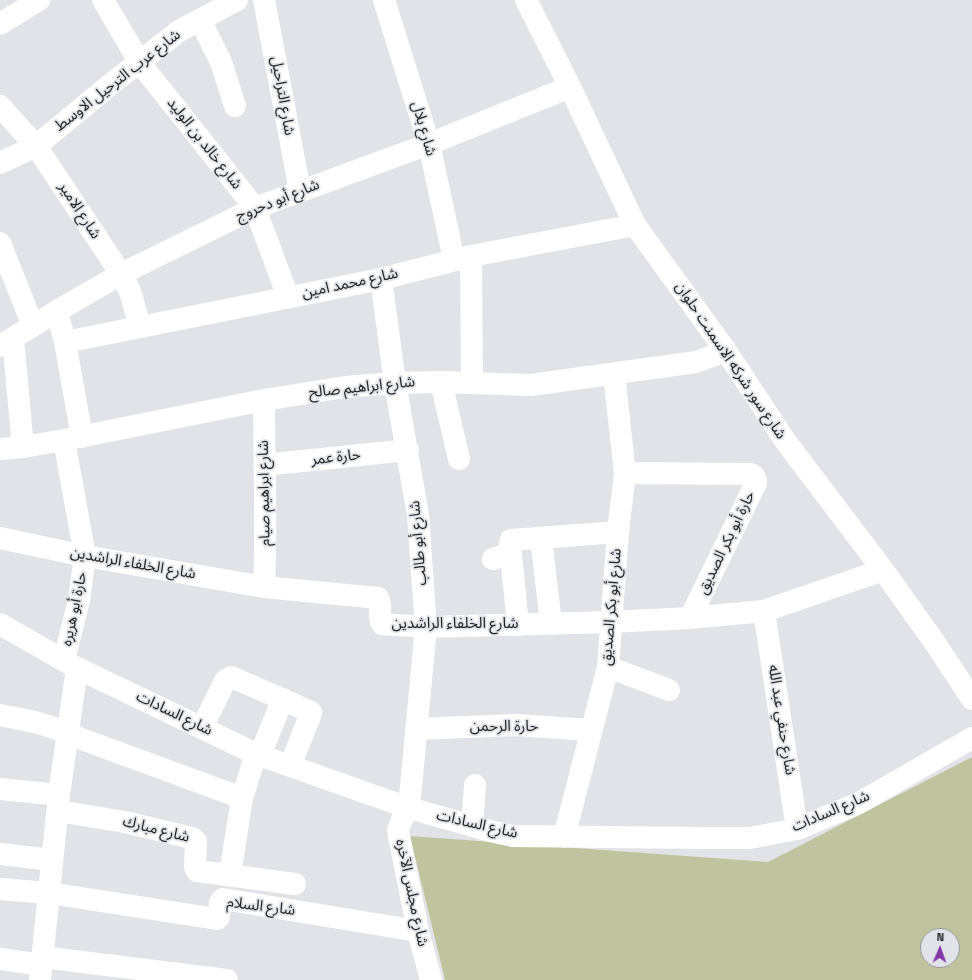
<!DOCTYPE html>
<meta charset="utf-8">
<style>
body{margin:0}
#map{position:relative;width:972px;height:980px;overflow:hidden;background:#e2e3e9;font-family:"Titillium Web",sans-serif}
canvas{display:block}
.north{position:absolute;left:920px;top:928px;width:40px;height:40px;box-sizing:border-box;background:#e2e3e9;border:1px solid #95969b;border-radius:50%;rotate:2deg;font-size:11px;font-weight:700;line-height:16px;text-align:center;color:#222325}
.north::after{content:'';display:block;margin:auto;width:14px;height:18px;background:#8336a6;clip-path:polygon(50% 0,100% 100%,50% 72%,0 100%)}
</style>
<div id="map">
<canvas width="972" height="980"></canvas>
<div class="north">N</div>
</div>
<script>
const ctx = document.querySelector('canvas').getContext('2d');
ctx.lineJoin = 'round';
function fillPath(path, color) { ctx.fillStyle = color; ctx.fill(path, 'evenodd'); }
function stroke(path, color, width, dash) { ctx.strokeStyle = color; ctx.lineWidth = width; ctx.lineCap = dash ? 'butt' : 'round'; ctx.setLineDash(dash || []); ctx.stroke(path); }
function label(font, color, halo, rows, align = 'center') {
  ctx.font = font + ' "Titillium Web","Noto Sans Arabic",sans-serif'; ctx.lineWidth = 3.5; ctx.setLineDash([]); ctx.textBaseline = 'middle'; ctx.strokeStyle = halo; ctx.fillStyle = color; for (const [text, x, y, turn = 0] of rows) {
    ctx.save(); ctx.translate(x, y); ctx.rotate((+turn || 0) * Math.PI / 180); ctx.textAlign = isNaN(turn) ? turn : align; if (halo) ctx.strokeText(text, 0, 0); ctx.fillText(text, 0, 0); ctx.restore();
  }
}
fillPath(new Path2D(`
 M972,757V980H445L410,836L768,862ZM928,936H952V960H928Z`), '#c0c49e');
stroke(new Path2D(`
 M103,0L140,63L255,208L288,297
 M264,0L300,191
 M384,0L429,144L454,260
 M526,0L570,87L635,225L726,351L786,442L883,570L933,640L972,699
 M200,20L221,62L235,106
 M0,24L39,0
 M0,106L36,146L121,274L130,291L140,327
 M0,163L36,146L111,84L179,31L237,0
 M0,243L33,326
 M471,256L472,383
 M381,279L395,383L418,515L426,627L409,808C403,816 400,822 398,831L418,931L431,980
 M57,311L65,342L82,437
 M13,339L23,447
 M65,342L381,279L471,256L635,225
 M0,346L57,311L121,274L255,208L429,144L570,87
 M441,382L459,459
 M264,400C264,462 267,525 264,587
 M0,449L23,447L64,440L264,400L345,387L395,383L441,382L531,385L696,362L726,351
 M264,465L408,450
 M625,473L751,474C755,476 756,478 756,483L690,618
 M0,538L85,556L264,587L378,598C383,605 377,616 382,624L426,627L610,622L690,618L764,611L883,570
 M541,538L551,624
 M493,559L511,553
 M764,611L797,829
 M0,624L77,668L256,754L409,808L490,831L513,836L703,838H750L797,829L859,803L972,738
 M518,625L510,544L511,540L618,532
 M64,660L79,600L85,556L64,440
 M608,667L669,690
 M0,715C24,720 46,723 68,734L242,798
 M202,728L225,681L231,677L234,678L311,712L310,716L290,766
 M416,729L516,725L591,730
 M260,755L283,699
 M0,789L59,795
 M58,811L125,822L192,838L196,841L195,867L197,871L295,884
 M472,826L475,785
 M564,837L608,667L618,532L625,473L614,374
 M0,854L52,860
 M230,875L242,798L256,754
 M0,889L49,893L217,919L219,917L220,902L223,899L418,931
 M42,957L227,980
 M0,959L42,965
 M40,980L59,795L77,668`), '#fff', 22);
label('15px', '#222325', '#e2e3e9', [
 ["شارع عرب الترحيل الاوسط",118,81,-38],
 ["شارع التراحيل",282,96,80],
 ["شارع بلال",423,129,74],
 ["شارع خالد بن الوليد",204,144,52],
 ["شارع أبو دحروج",278,201,-22],
 ["شارع الامير",79,211,57],
 ["شارع محمد امين",350,284,-12],
 ["شارع سور شركه الاسمنت حلوان",730,361,56],
 ["شارع ابراهيم صالح",362,388,-6],
 ["حارة عمر",336,458,-6],
 ["شارع ابراهيم صيام",265,493,-91],
 ["شارع أبو طالب",419,543,-95],
 ["حارة أبو بكر الصديق",727,543,-64],
 ["شارع الخلفاء الراشدين",133,564,10],
 ["شارع أبو بكر الصديق",612,607,-85],
 ["حارة أبو هريره",75,609,-78],
 ["شارع الخلفاء الراشدين",455,624],
 ["شارع السادات",174,714,26],
 ["شارع حنفي عبد الله",781,720,81],
 ["حارة الرحمن",504,727],
 ["شارع السادات",831,812,-23],
 ["شارع السادات",477,825,13],
 ["شارع مبارك",156,830,14],
 ["شارع مجلس الآخره",411,893,78],
 ["شارع السلام",261,907,7]
]);
</script>
